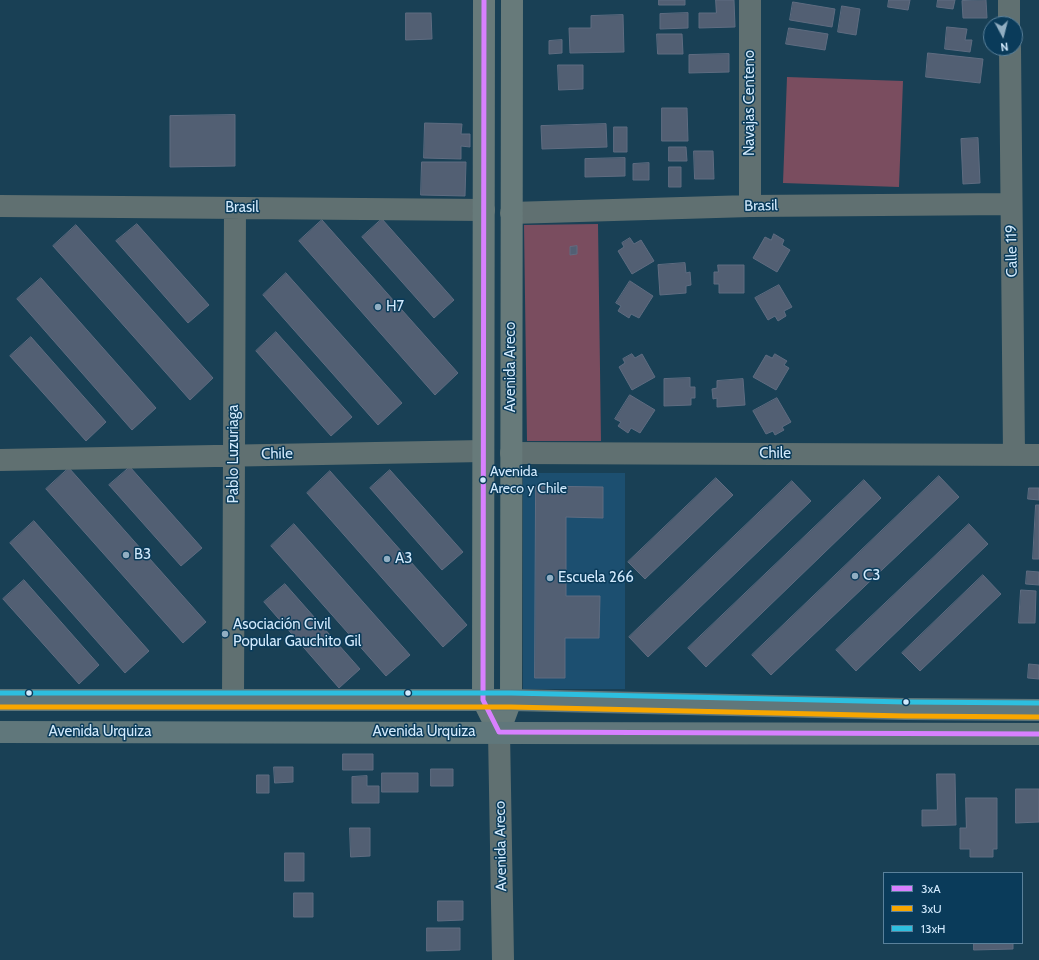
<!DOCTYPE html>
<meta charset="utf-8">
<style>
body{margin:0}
#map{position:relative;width:1039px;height:960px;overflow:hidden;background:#194055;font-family:Cabin,sans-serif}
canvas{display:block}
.legend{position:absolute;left:883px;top:872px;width:140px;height:72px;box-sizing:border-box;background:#0a3b5a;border:1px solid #5a819b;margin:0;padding:5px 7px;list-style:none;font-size:12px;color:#d1e9fc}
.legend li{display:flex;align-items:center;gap:8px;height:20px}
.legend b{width:20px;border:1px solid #5a819b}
.north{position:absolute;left:983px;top:16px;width:40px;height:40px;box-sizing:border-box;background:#0a3b5a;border:1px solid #5a819b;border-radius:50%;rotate:173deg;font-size:11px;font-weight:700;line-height:16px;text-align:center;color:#d1e9fc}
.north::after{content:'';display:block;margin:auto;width:14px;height:18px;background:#91aec2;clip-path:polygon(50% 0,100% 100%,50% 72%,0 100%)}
</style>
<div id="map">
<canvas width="1039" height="960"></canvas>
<ul class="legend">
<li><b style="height:5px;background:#d880ff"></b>3xA</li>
<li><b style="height:5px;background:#f7a600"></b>3xU</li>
<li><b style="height:5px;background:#2dbfdf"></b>13xH</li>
</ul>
<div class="north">N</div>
</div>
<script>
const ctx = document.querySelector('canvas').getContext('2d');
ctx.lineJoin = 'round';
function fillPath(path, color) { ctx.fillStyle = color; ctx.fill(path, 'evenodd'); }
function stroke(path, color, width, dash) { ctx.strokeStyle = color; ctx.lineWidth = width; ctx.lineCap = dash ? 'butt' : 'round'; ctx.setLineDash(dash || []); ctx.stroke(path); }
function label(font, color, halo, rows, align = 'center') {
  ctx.font = font + ' Cabin,sans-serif'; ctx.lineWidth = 3; ctx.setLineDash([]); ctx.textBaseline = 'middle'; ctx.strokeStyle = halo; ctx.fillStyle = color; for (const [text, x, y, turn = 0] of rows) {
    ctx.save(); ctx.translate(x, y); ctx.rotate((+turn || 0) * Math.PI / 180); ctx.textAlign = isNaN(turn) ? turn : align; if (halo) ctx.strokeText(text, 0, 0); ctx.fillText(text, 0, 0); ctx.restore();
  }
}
fillPath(new Path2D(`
 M523,473H625V689H523Z`), '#1c4f70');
fillPath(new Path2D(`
 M787,77L903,81L899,187L783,183Z
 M598,224L601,441H527L524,225Z`), '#7a4d5f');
const building = new Path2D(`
 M659,0H685V5H659Z
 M716,0H734L735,27L699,28V13H716Z
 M889,0H910L908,10L888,7Z
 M938,0H955L953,9L937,7Z
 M986,0L987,18H963L962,1Z
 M793,2L835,9L832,27L790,20Z
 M842,6L860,9L856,35L838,32Z
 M406,13H431L432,39L406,40Z
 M688,13V28L660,29V14Z
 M623,15L624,52L570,53L569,28H591V16Z
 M947,27L967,29L965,40H972L970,52L945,49Z
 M789,28L828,34L825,50L786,44Z
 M657,34H682L683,54H658Z
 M562,40V53L549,54V41Z
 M928,53L983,59L980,83L926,77Z
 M729,54V72L689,73V55Z
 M558,65H583V89L559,90Z
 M662,108H687L688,141H662Z
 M235,115V166L170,167V116Z
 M425,123L462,124L461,134H470V147L461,146V159L424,158Z
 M606,124L607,147L542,149L541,126Z
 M614,127H627V152H614Z
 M978,138L980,183L963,184L961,139Z
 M669,147H686L687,161H669Z
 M694,151H713L714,179H695Z
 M625,158V176L585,177V159Z
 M422,162H466L465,196L421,195Z
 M649,163V180H633V164Z
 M669,167H681V187H669Z
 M382,219L454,300L434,318L362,237Z
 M322,220L458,373L435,395L299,241Z
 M137,224L209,305L188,323L116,241Z
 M76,225L213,378L190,400L53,246Z
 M774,234L784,240L782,245L790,250L777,272L753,258L765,237L771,240Z
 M630,238L634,244L641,240L654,261L632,274L618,251L624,247L622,243Z
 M577,246V254L570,255V247Z
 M685,263L686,273L690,272L691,285L686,286V293L660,295L658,265Z
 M718,265H744V293H719V284H714V272H718Z
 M286,273L402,403L378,425L263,295Z
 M41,278L156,408L132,430L17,299Z
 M630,281L653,296L639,318L631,314L629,318L618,311L621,306L616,303Z
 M779,285L792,307L784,311L786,316L778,321L775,316L768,320L755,298Z
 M276,332L352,417L331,436L256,351Z
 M31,337L106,422L86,441L10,356Z
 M632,354L635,358L642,354L655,377L632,390L619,367L625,363L623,359Z
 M775,354L787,361L784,365L789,368L776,390L753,377L766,355L772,358Z
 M690,378V387H695V398H691V405L664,406V379Z
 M743,379L745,405L717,407V398L713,399L712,389L717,388V381Z
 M630,395L655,410L640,433L631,428L628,433L618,426L621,422L615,419Z
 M777,398L791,422L782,427L784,430L775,435L773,431L766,434L753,411Z
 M130,467L202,548L181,566L109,485Z
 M69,468L206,622L183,643L46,489Z
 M390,470L463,552L442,570L370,488Z
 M330,471L467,625L443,647L307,493Z
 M939,476L959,497L771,675L752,655Z
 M716,478L733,495L645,579L628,562Z
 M864,480L881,498L706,667L688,648Z
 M792,481L811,501L648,657L629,637Z
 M536,486L603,487V518L566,517V596H600L599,638H565V678H535Z
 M1029,488H1039V500L1028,499Z
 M1036,505H1039V559H1033Z
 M34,521L149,651L125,673L10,543Z
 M294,524L410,655L386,676L271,546Z
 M969,524L988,544L856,671L836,650Z
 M1027,571L1039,572V585L1026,584Z
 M983,575L1001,594L920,671L902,653Z
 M24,580L99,665L79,684L3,599Z
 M285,584L360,669L339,688L264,602Z
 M1021,590L1036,591L1035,623H1019Z
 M1029,664L1039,665V679L1028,678Z
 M343,754H373V770H343Z
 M274,767H293V782L275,783Z
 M431,769H453V786H431Z
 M382,773H418V792H382Z
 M937,774H955L956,825L922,826V810H937Z
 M257,775H269V793H257Z
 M367,776V786H379V803H352V777Z
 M1016,789H1039V822L1016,823Z
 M966,798H997V849H993V857H970V849H960V828H966Z
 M350,828H370V856L351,857Z
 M285,853H304V881H285Z
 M294,893H313V917H294Z
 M438,901H463V920L438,921Z
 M427,928H460V950L427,951Z
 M974,943H1013V949L974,950Z`);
fillPath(building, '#525f73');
stroke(building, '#5f6c81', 1);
stroke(new Path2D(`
 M750,0V206
 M1009,0V24
 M1010,48L1014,455
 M0,206L484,210
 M511,213L750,206L1011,204
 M511,453L1039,455
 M0,460L483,451
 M233,700L235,208`), '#607071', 22);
stroke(new Path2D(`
 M499,732L503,960`), '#607071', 22);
stroke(new Path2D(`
 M484,0L483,700L499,732
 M499,732L511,700L512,0`), '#677a7a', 22);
stroke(new Path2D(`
 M0,700H511L905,709L1039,710
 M0,732L1039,734`), '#60777b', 22);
stroke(new Path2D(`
 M484,0L483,700L499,732
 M499,732L1039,734`), '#d880ff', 5);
stroke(new Path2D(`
 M0,707H511L905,716L1039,717`), '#f7a600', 5);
stroke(new Path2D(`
 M0,693H511L905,702L1039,703`), '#2dbfdf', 5);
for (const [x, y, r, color] of [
 [378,307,4,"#91aec2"],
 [483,480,3.5,"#d1e9fc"],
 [126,555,4,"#91aec2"],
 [387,559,4,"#91aec2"],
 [855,576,4,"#91aec2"],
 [550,578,4,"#91aec2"],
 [225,634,4,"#91aec2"],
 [29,693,3.5,"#d1e9fc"],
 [408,693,3.5,"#d1e9fc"],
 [906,702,3.5,"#d1e9fc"]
]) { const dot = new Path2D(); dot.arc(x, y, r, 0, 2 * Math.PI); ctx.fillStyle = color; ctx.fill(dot); stroke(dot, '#0a3b5a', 1.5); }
label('14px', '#d1e9fc', '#0a3b5a', [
 ["Avenida",490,472],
 ["Areco y Chile",490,489]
], 'left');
label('15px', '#d1e9fc', '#0a3b5a', [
 ["Navajas Centeno",750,103,-90],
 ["Brasil",761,206,-1],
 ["Brasil",242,208],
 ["Calle 119",1012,251,-91],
 ["Avenida Areco",511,367,-90],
 ["Pablo Luzuriaga",234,454,-90],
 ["Chile",277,454,-1],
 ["Chile",775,454],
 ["Avenida Urquiza",100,732],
 ["Avenida Urquiza",424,732],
 ["Avenida Areco",501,846,-91]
]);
label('15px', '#d1e9fc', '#0a3b5a', [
 ["H7",386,307],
 ["B3",134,555],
 ["A3",395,559],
 ["C3",863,576],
 ["Escuela 266",558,578],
 ["Asociación Civil",233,625],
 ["Popular Gauchito Gil",233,642]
], 'left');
</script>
